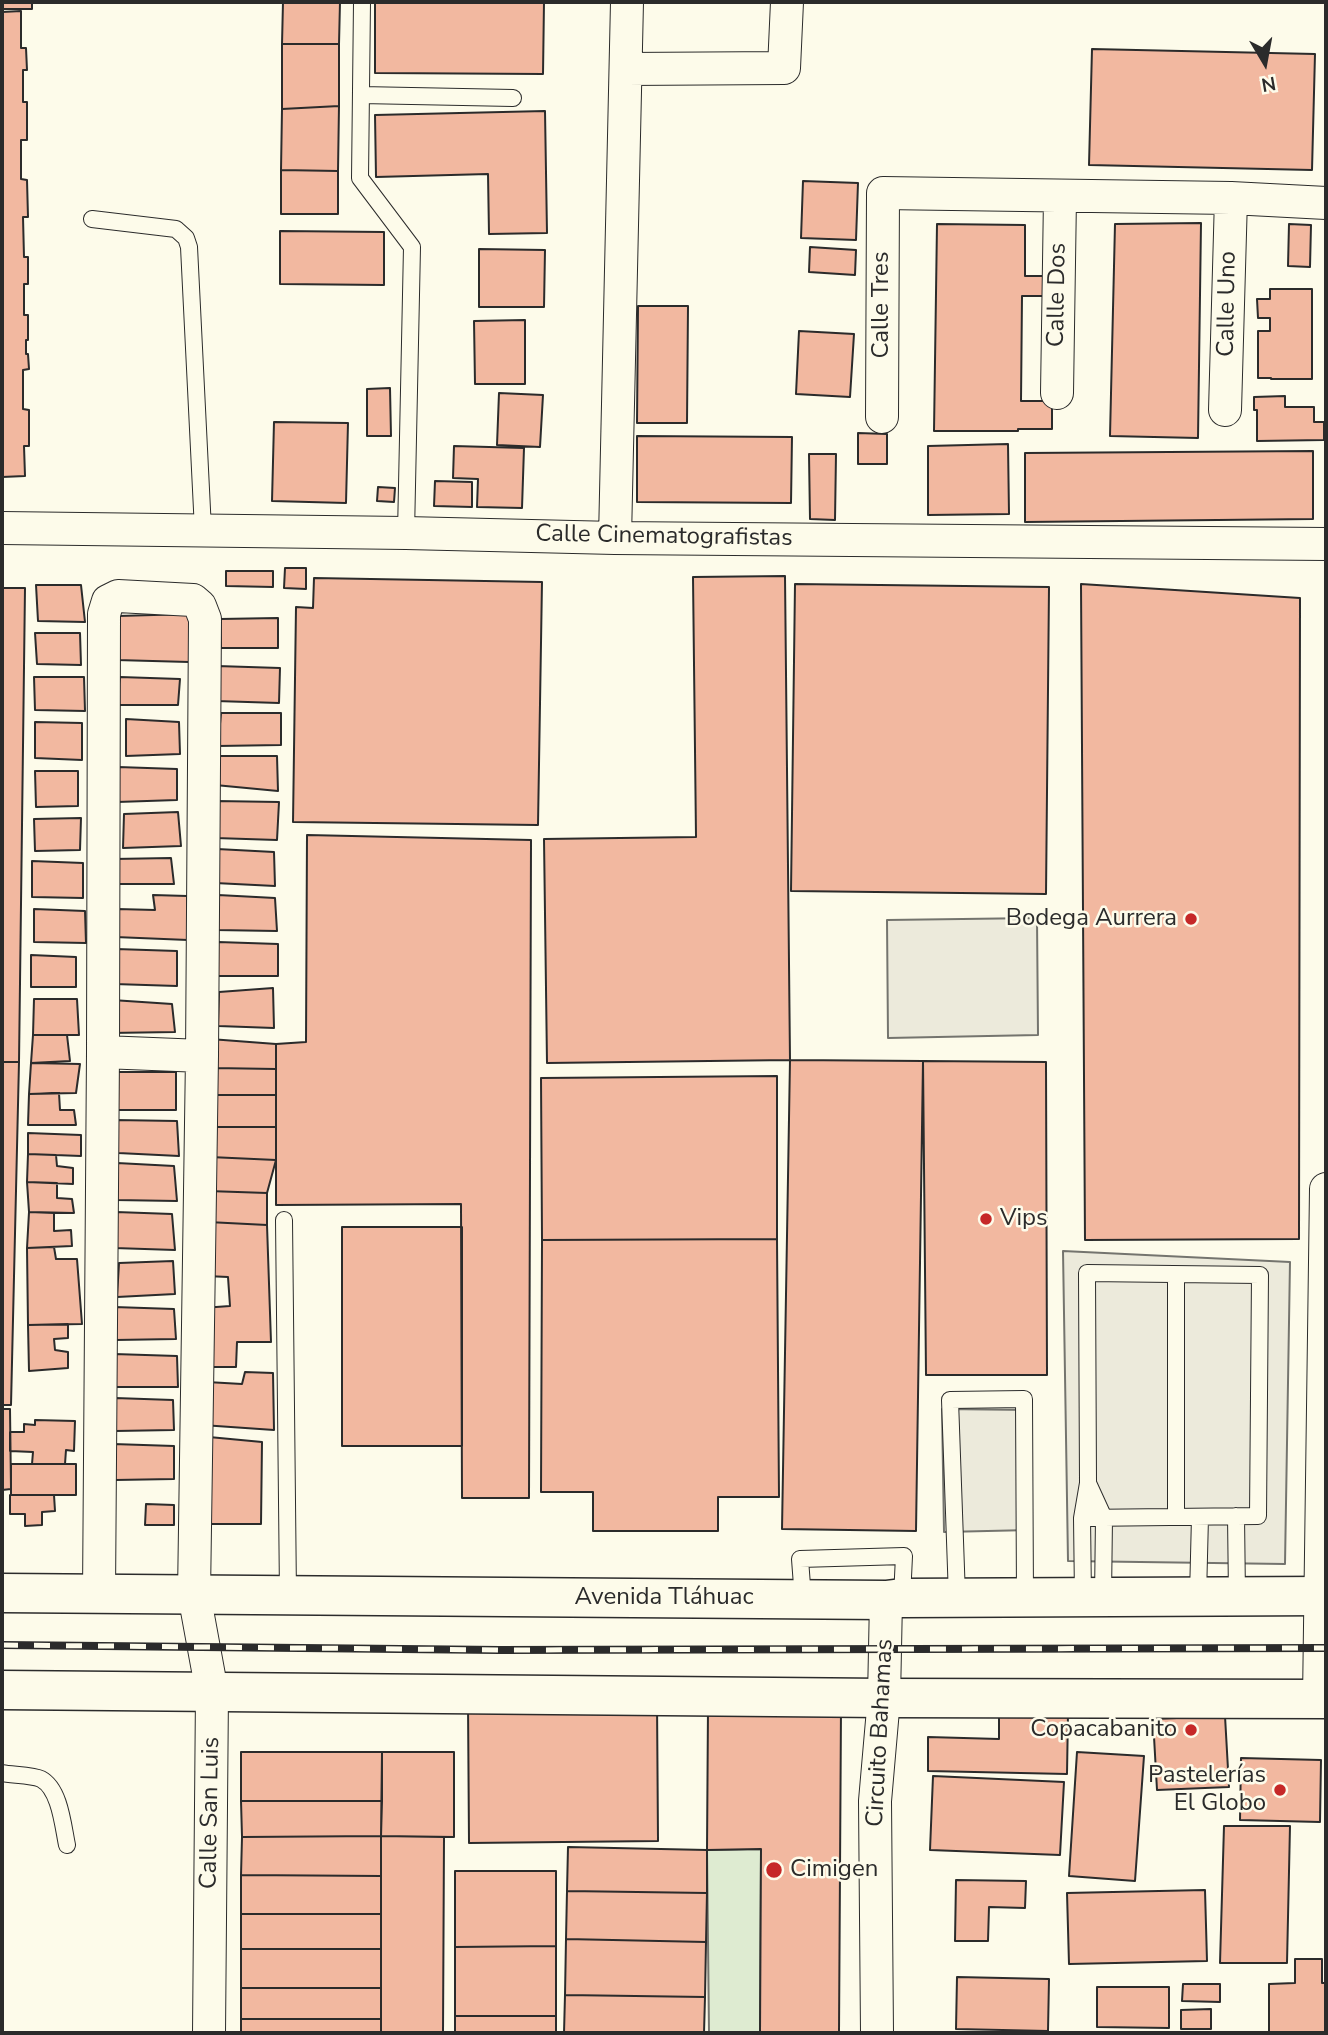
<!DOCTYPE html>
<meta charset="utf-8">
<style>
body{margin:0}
#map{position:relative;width:1328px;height:2035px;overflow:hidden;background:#fdfbea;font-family:"Nunito Sans",sans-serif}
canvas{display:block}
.frame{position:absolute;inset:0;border:4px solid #2b2b2b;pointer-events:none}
.north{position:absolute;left:1230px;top:28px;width:70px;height:70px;-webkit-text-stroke:5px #fdfbea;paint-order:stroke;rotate:170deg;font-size:19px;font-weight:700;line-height:28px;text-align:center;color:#2b2b2b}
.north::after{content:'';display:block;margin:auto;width:24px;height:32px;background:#2b2b2b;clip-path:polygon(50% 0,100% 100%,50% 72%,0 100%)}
</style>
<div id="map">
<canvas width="1328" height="2035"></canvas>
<div class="frame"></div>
<div class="north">N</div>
</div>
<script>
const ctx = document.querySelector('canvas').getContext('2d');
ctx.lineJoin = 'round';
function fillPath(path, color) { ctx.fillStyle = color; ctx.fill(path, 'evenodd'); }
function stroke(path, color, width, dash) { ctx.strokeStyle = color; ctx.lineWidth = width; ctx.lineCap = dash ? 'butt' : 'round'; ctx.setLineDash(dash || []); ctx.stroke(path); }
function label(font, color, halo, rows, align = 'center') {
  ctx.font = font + ' "Nunito Sans",sans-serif'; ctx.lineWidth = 5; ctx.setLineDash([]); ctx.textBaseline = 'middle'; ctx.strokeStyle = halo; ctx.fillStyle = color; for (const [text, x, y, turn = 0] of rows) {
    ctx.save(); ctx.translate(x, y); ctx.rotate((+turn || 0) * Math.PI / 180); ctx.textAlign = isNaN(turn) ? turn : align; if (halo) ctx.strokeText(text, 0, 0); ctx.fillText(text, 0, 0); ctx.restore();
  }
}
const green = new Path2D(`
 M761,1849L760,2033H709L707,1850Z`);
fillPath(green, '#deebd1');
stroke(green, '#74746e', 2);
const parking = new Path2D(`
 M1037,918L1038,1035L888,1038L887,920Z
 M1063,1251L1290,1262L1285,1564L1068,1561Z
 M942,1409L1032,1410L1031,1530L944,1532Z`);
fillPath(parking, '#eceadb');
stroke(parking, '#74746e', 2);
const building = new Path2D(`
 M2,2H32V9H2Z
 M283,2H340L339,44H282Z
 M375,2H544L543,74L375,73Z
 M21,11V48H26L27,70H23V102H27V140H21V179L27,180L28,217H23L24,257H28V284H24V315H28V340H26V354H28L29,369L23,370V409L29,410V446H24L25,476L2,477V12Z
 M282,44H339V106L282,109Z
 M1092,49L1315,54L1312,170L1089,165Z
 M339,106L338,171L281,170L282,109Z
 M545,111L547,233L489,234L488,174L376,177L375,115Z
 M281,170L338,171V214H281Z
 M803,181L858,183L856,240L801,238Z
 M1201,223L1198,438L1110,436L1115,224Z
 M937,224L1025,225V276H1055L1054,296H1022L1021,401H1052V429H1018V431H934Z
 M1289,224L1311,225L1310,267L1288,266Z
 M280,231L384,232V285L280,284Z
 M810,247L856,250L855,275L809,272Z
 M479,249L545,250L544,307H479Z
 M1270,289H1312V379H1271V378H1258V331H1270V318H1258L1257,299H1270Z
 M638,306H688L687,423H637Z
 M525,320V384H475L474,321Z
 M799,331L854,334L850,397L796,394Z
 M390,388L391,436H367V389Z
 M499,393L543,395L540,447L497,445Z
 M1285,396V407H1314V422H1324V440L1257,441V410H1254V397Z
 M274,422L348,423L346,503L272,501Z
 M858,433L887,434V464H858Z
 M637,436L792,437L791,503L637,502Z
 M1008,444L1009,514L928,515V446Z
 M454,446L524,448L522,508L477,507L478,479L453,478Z
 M1313,451V519L1025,522V453Z
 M809,454H836L835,520L810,519Z
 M435,481L472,482V507L434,506Z
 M378,487L395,488L394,502L377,501Z
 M285,568H306V589L284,588Z
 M226,571H273V587L226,586Z
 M785,576L790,1060L547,1063L544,839L696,837L693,577Z
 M314,578L542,582L538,825L293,822L296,607L313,608Z
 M795,584L1049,587L1046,894L791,891Z
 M1081,584L1300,598L1299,1239L1085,1240Z
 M36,585H81L85,622L38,621Z
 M2,588H25L19,1062H2Z
 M189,614V662L116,660L118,616Z
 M278,618V648H221L220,619Z
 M35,633H80L81,665L37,664Z
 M217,666L280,668L279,703L216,701Z
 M34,677H84L85,711L35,710Z
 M120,677L180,679L178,705H116Z
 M221,713H281V745L218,746Z
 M126,719L179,722L180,754L126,756Z
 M35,722L82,723V760L35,758Z
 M218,756H277L278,791L215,785Z
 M118,767L177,769V800L117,802Z
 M35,771H78V806L36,807Z
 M216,801L279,802L277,840L215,838Z
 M178,812L181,846L123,848L124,814Z
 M81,818L80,850L35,851L34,819Z
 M307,835L531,840L529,1498H462L461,1204L276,1205V1044L306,1042Z
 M217,849L274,852L275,886L215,883Z
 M171,858L174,884H115L113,859Z
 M32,861L83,863V898L32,897Z
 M153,895L187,896L188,940L115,937L117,909L155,910Z
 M218,895L275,898L277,931L215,930Z
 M34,909L85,911L86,943L34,942Z
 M218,942L278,944V976H215Z
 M116,949L177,951V986L114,984Z
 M31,955L76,957V987H31Z
 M273,988L274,1028L218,1026L219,992Z
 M34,999H77L79,1035H33Z
 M112,1000L172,1004L175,1032L109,1033Z
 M33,1035H67L70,1061L31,1063Z
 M210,1039L276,1044V1069L213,1068Z
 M790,1060L923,1061L916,1531L782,1529Z
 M923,1061L1046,1062L1047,1375H926Z
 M2,1062H19L11,1405H2Z
 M31,1063L80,1064L76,1093L29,1094Z
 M213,1068L276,1069V1095H209Z
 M110,1072H176V1110H111Z
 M777,1076V1239L542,1240L541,1078Z
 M59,1093L60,1110H74L76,1125H28L29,1094Z
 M209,1095H276V1127H210Z
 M115,1120L177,1121L179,1156L118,1153Z
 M210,1127H276V1160L210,1157Z
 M28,1133L81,1135V1156L28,1154Z
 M28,1154L56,1155L57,1166L73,1168V1184L27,1182Z
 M210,1157L276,1160L267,1193L208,1191Z
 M117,1163L174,1166L177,1201L115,1200Z
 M27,1182L57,1183V1198L72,1199L74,1213L29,1212Z
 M208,1191L267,1193V1225L208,1222Z
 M29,1212L54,1213V1231L71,1230L72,1246L27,1248Z
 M116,1212L172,1214L175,1250L114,1248Z
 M208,1222L267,1225L271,1342H237L236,1367H207L202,1308L230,1306L228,1277L206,1276Z
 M342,1227H462V1446H342Z
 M777,1239L779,1497H718V1531H593V1492H541L542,1240Z
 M54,1247L56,1259H77L82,1324L28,1325L27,1248Z
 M173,1261L175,1294L117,1297L119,1263Z
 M114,1307L174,1309L176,1339L115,1340Z
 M68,1324V1338L54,1339L55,1350L68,1352V1368L29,1371L28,1325Z
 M114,1354L177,1356L178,1387H113Z
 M245,1372L273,1373L274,1430L202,1425L207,1382L242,1384Z
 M115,1398L173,1400L174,1430L115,1431Z
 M2,1409H10L11,1489L2,1490Z
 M35,1420L75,1421L74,1451L66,1450L65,1464H32L33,1452L10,1451V1432H24V1424L35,1425Z
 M209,1437L262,1442L261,1524H207Z
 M113,1444L174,1446V1479L115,1480Z
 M11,1464H76V1495H11Z
 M10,1495H54L55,1511L42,1512V1525L25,1526V1514H10Z
 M146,1504L174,1505V1525H145Z
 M657,1701L658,1841L469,1843L468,1703Z
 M708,1707H841L839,2033H760L761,1849L707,1850Z
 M999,1711L1068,1713L1067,1774L928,1771V1737L999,1739Z
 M1225,1716L1229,1787L1157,1790L1153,1719Z
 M241,1752H382V1801H241Z
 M382,1752H454V1837L381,1836Z
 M1077,1752L1144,1756L1135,1881L1069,1876Z
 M1241,1758L1321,1760L1320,1822L1240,1820Z
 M933,1776L1064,1782L1060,1855L930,1850Z
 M241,1801H382L381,1836L242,1837Z
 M1224,1826H1290L1287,1963H1220Z
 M381,1836L444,1837L443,2033H381Z
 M381,1836V1876L241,1875L242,1837Z
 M568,1847L707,1850V1893L567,1891Z
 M455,1871H556V1946L455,1947Z
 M241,1875L381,1876V1914H241Z
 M956,1880L1026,1881L1025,1908L989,1907L988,1941H955Z
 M1205,1890L1207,1961L1069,1964L1067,1893Z
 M567,1891L707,1893L706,1942L566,1939Z
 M241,1914H381V1949H241Z
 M566,1939L706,1942L705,1997L565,1995Z
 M556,1946V2016H455V1947Z
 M241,1949H381V1988H241Z
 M1295,1959H1322V1983H1326V2032H1269V1984L1295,1983Z
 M957,1977L1049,1979L1048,2031L956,2029Z
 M1183,1984H1220V2002L1182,2001Z
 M1097,1987H1169V2028L1097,2027Z
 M241,1988H381V2019H241Z
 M565,1995L705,1997L704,2033H564Z
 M1211,2009V2029H1181V2010Z
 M455,2016H556V2033H455Z
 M241,2019H381V2033H241Z`);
fillPath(building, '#f2b8a0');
stroke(building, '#2b2b2b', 2);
const service = new Path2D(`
 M362,2L360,178L412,247L406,533
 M361,95L513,98
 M92,219L176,229L186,238L189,247L203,530
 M284,1220L288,1595
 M1176,1275V1517
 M1088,1483L1104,1518L1103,1597
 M1236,1516L1237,1596
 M1082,1518L1258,1516L1260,1275L1087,1273L1088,1483L1082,1518L1083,1597
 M1198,1596L1200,1517
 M957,1597L950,1400L1024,1399L1025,1597
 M803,1599L800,1559L904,1556L902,1598
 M2,1773C11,1775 33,1775 41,1779C60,1789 63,1826 67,1845`);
const minor = new Path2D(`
 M626,69L784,68L787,2
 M1057,393L1060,197
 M1225,410L1231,198
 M882,417L883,193L1231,198L1326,203
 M2,528L406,533L615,538L1326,544
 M615,538L627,2
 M103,1052L202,1056
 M99,1594L103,1052L104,614L108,601L118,596L193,600L200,606L205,619L202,1056L194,1594L212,1692L209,2033
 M1319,1699L1326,1189
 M877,2033L875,1801L884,1698L886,1600`);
const secondary = new Path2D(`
 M2,1593L886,1600L902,1598L1326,1596
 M2,1690L884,1698L1326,1699`);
stroke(service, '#2b2b2b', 18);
stroke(minor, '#2b2b2b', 34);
stroke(secondary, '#2b2b2b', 41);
stroke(service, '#fdfbea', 16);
stroke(minor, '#fdfbea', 32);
stroke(secondary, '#fdfbea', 38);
const rail = new Path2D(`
 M2,1645L500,1650L1326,1648`);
stroke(rail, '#2b2b2b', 8);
stroke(rail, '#fdfbea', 5, [16]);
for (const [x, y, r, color] of [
 [1191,919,7,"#c62828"],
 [986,1219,7,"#c62828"],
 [1191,1730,7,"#c62828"],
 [1280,1790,7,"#c62828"],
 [774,1870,9,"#c62828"]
]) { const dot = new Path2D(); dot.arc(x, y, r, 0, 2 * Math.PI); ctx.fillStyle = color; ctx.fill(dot); stroke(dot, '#fdfbea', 2.5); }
label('24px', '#2b2b2b', '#fdfbea', [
 ["Calle Dos",1058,295,-89],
 ["Calle Uno",1228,304,-89],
 ["Calle Tres",882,305,-90],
 ["Calle Cinematografistas",664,537,1],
 ["Avenida Tláhuac",664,1598],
 ["Circuito Bahamas",881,1733,-87],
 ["Calle San Luis",211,1813,-89]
]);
label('24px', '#2b2b2b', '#fdfbea', [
 ["Bodega Aurrera",1177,919],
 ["Vips",1000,1219,"left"],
 ["Copacabanito",1177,1730],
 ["Pastelerías",1266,1776],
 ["El Globo",1266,1804],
 ["Cimigen",790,1870,"left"]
], 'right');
</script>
